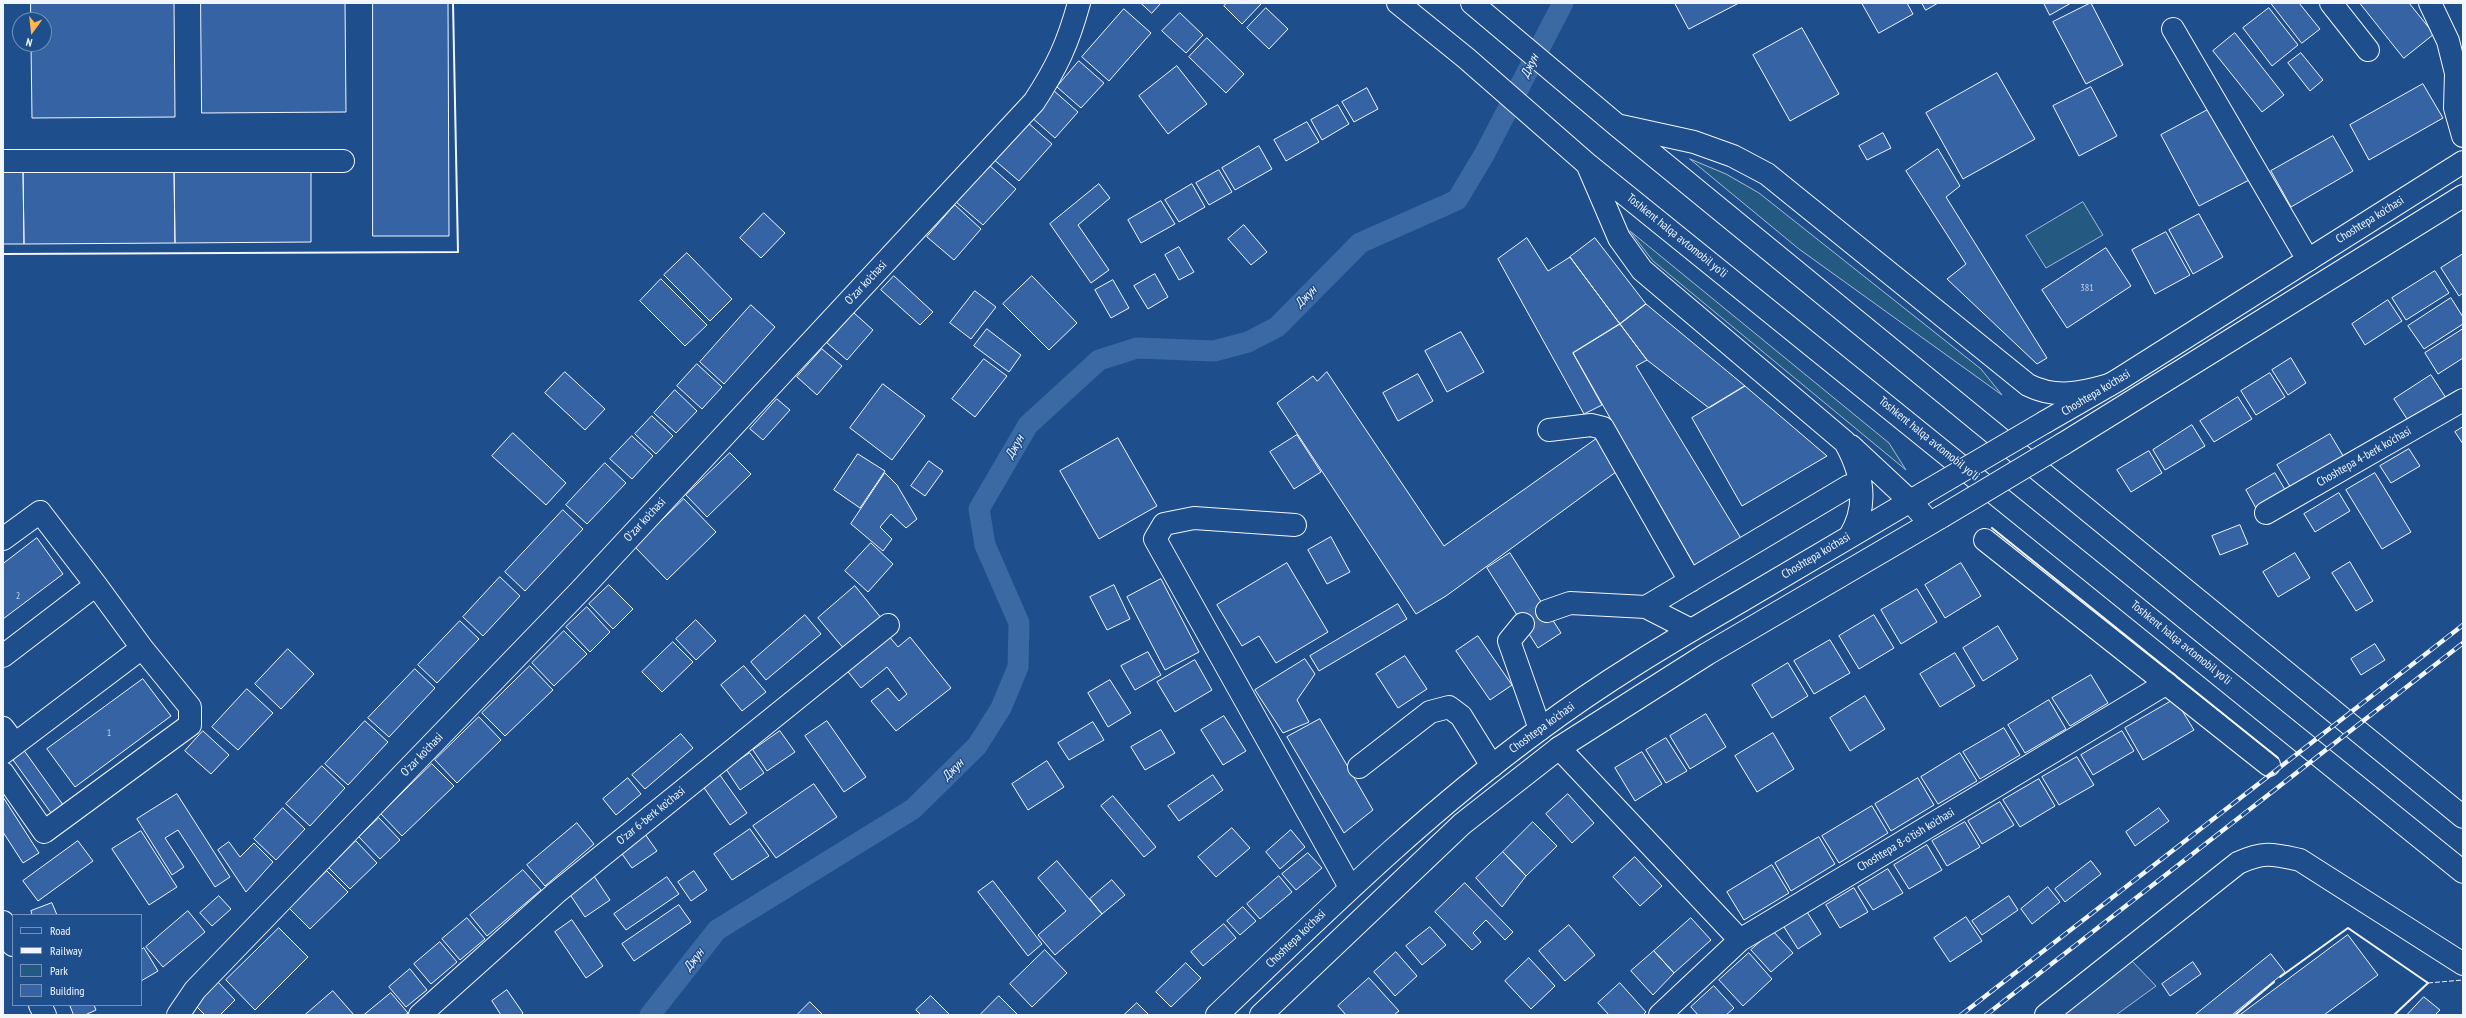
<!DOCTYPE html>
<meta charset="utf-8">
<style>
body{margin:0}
#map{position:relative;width:2466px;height:1018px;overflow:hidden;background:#1f4e8c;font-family:"PT Sans Narrow",sans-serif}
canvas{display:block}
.frame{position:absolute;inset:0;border:4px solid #f2f6ff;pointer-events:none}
.legend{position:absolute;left:12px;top:914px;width:130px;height:92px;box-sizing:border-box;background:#1f4e8c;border:1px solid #7391ba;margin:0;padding:5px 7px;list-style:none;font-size:12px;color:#f2f6ff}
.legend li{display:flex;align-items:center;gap:8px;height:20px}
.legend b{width:20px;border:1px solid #7391ba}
.north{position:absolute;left:12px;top:12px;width:40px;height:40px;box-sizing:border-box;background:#1f4e8c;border:1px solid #7391ba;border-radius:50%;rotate:195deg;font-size:11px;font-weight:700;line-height:16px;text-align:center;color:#f2f6ff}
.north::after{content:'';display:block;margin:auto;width:14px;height:18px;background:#ffb74d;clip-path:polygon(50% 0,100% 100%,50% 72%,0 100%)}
</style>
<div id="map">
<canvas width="2466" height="1018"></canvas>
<div class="frame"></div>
<ul class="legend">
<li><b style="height:5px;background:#1f4e8c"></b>Road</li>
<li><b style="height:5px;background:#f2f6ff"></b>Railway</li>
<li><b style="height:11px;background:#245a82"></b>Park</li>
<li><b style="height:11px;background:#3563a3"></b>Building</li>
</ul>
<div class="north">N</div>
</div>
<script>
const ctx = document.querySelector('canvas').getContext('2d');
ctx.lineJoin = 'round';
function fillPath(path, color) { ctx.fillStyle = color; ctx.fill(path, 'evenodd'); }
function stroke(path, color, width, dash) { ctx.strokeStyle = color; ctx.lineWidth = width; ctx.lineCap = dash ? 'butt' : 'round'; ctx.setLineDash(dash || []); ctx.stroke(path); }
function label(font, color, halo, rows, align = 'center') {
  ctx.font = font + ' "PT Sans Narrow",sans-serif'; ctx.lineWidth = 3; ctx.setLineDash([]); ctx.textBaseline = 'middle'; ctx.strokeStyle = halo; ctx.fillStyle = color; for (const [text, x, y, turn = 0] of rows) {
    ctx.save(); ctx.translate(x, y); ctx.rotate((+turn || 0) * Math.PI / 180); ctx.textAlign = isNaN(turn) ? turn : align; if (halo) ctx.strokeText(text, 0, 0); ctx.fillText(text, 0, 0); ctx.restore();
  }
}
const green = new Path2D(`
 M1690,159L1726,174L1759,193L1981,369L2002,395L1799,249Z
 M2083,202L2103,235L2046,268L2026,236Z
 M1630,231L1889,443L1906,470L1653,261Z`);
fillPath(green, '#245a82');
stroke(green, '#a8bbd7', 1);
const parking = new Path2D(`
 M2131,960L2156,986L2116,1015H2059Z`);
fillPath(parking, '#305b95');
stroke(parking, '#a8bbd7', 1);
stroke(new Path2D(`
 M650,1015L717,930L913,809L977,746L1001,708L1018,667L1019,623L985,545L979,509L1028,425L1099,360L1137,348L1214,351L1248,342L1277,327L1360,243L1457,200L1484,155L1563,3`), '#3b69a3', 21);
const building = new Path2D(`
 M31,3H174L175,117L32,118L31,44H44V20H31Z
 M201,3H345L346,112L202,113Z
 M373,3H448L449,236H373Z
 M1141,3H1161L1152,13Z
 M1227,3H1262L1242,24L1224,6Z
 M1675,3H1739L1689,29Z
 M1862,3H1907L1913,14L1879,33Z
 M1922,3H1938L1926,10Z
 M2044,3H2071L2050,15Z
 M2091,3L2123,65L2086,84L2053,22Z
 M2271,3H2299L2320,29L2302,43Z
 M2360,3H2409L2434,34L2404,58Z
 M1266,8L1288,29L1269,49L1247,28Z
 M2269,8L2298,45L2272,66L2243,28Z
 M1124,9L1151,33L1109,81L1082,57Z
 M1180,13L1203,35L1186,53L1162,31Z
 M1802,28L1839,94L1790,121L1753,55Z
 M2235,33L2284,95L2262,112L2213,51Z
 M1207,38L1244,74L1226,93L1189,57Z
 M2301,53L2323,80L2310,91L2288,63Z
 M1079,61L1104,83L1081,108L1057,87Z
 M1177,66L1207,104L1168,134L1139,96Z
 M1997,73L2035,139L1963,179L1926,113Z
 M2423,84L2443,118L2369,160L2350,125Z
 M2091,87L2117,136L2079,156L2053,106Z
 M1367,88L1378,109L1354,122L1342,102Z
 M1053,90L1078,112L1055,138L1030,116Z
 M1338,105L1349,124L1322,140L1311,120Z
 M2215,106L2253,178L2199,206L2161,135Z
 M1026,121L1052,144L1019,181L992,158Z
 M1307,122L1319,142L1286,161L1274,140Z
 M1883,133L1891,148L1867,160L1859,146Z
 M2333,136L2353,171L2291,207L2271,171Z
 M1259,146L1272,169L1235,190L1222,168Z
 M1938,149L1960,186L1946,197L2047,358L2037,364L1947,279L1966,264L1906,171Z
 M989,165L1016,189L983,225L956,202Z
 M174,167L175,243L24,244L23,168Z
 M3,168H23L24,244H3Z
 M311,168V242L175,243L174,169Z
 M1219,170L1232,192L1209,205L1196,183Z
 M1099,184L1110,198L1078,225L1109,270L1091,283L1050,224Z
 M1192,184L1205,207L1179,222L1165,200Z
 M1161,201L1175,224L1141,243L1128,220Z
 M955,205L981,229L954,260L927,237Z
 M764,213L785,233L761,258L740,238Z
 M2199,214L2223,257L2193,274L2169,230Z
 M1244,225L1267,252L1251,265L1228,239Z
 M2166,232L2190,275L2155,294L2132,250Z
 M1527,238L1548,271L1570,257L1620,324L1573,353L1602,405L1584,414L1498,259Z
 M1595,238L1646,304L1620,324L1570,257Z
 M1179,247L1194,272L1179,280L1165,255Z
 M2106,248L2131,286L2067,328L2042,290Z
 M687,253L732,299L710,321L664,275Z
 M2463,254V293L2459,296L2441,268Z
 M2435,271L2449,293L2406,320L2392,298Z
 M1155,274L1168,297L1148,309L1134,286Z
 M894,276L933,312L920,325L881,290Z
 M1032,276L1077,323L1049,350L1003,304Z
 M661,279L707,325L685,346L640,301Z
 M1113,280L1129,308L1111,318L1095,290Z
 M975,291L996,307L971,339L950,323Z
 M2451,298L2463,317V324L2424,349L2408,326Z
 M2388,300L2402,321L2365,345L2352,324Z
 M1646,304L1745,386L1709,408L1647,360L1620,324Z
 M751,305L775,327L724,384L700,362Z
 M854,313L873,330L847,360L827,343Z
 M1620,324L1647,360L1636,366L1742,540L1697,570L1573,353Z
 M987,329L1021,355L1009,372L974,346Z
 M2463,329V358L2438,374L2425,353Z
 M1461,332L1484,372L1447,392L1425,351Z
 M822,349L842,366L817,395L797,377Z
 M2291,358L2306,383L2288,395L2272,370Z
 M984,359L1007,376L975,417L952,399Z
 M697,364L722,387L702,409L677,386Z
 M565,372L605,409L585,430L545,393Z
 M1327,372L1444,546L1597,438L1620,469L1446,596L1416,614L1277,403L1313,376L1317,381Z
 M2270,373L2285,397L2256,415L2241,391Z
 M1418,374L1433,401L1398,421L1383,393Z
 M2431,375L2446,398L2409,422L2394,399Z
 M883,384L925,416L892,460L850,428Z
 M1745,386L1827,456L1742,506L1692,418Z
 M675,390L697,411L676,433L654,413Z
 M2238,397L2252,419L2214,442L2200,421Z
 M777,399L790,410L763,440L750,429Z
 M652,416L673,436L656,454L635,434Z
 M2192,425L2205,446L2165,470L2153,450Z
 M2463,427V444L2455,432Z
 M513,433L566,483L546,505L492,456Z
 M2330,434L2345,459L2292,490L2277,465Z
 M1297,435L1321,472L1294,489L1270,452Z
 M632,436L653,456L632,479L610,459Z
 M1118,438L1157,506L1099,539L1060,471Z
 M2409,449L2420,466L2391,483L2380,466Z
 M2149,451L2162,473L2131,492L2117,470Z
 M730,453L751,474L707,517L686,495Z
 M858,454L885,471L860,508L834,490Z
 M929,461L943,471L925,496L911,486Z
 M605,463L626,483L587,524L566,505Z
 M885,473L897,485L917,519L906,528L891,514L880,527L892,539L883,551L851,524Z
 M2275,473L2287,493L2257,510L2246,490Z
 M2375,473L2411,532L2382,549L2346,490Z
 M2339,493L2350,511L2315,532L2304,514Z
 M684,499L716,532L667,580L635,547Z
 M563,510L583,529L525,591L505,572Z
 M2240,525L2248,544L2220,555L2212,536Z
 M1331,537L1350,572L1327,584L1308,550Z
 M37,538L63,574L3,619V564Z
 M871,543L893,564L868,592L845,571Z
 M1510,553L1561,633L1538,648L1487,568Z
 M2295,553L2310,578L2278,597L2263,572Z
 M2350,562L2373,601L2356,611L2332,573Z
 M1287,563L1328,632L1276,663L1259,636L1242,646L1217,605Z
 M1961,563L1981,596L1945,618L1925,585Z
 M500,577L520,596L483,636L463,617Z
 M1161,579L1199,652L1165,670L1127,597Z
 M609,585L633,609L613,629L589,604Z
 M1114,585L1130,619L1107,630L1090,597Z
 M855,586L882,619L845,650L818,618Z
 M1917,589L1937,622L1901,644L1881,610Z
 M1398,604L1407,619L1319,671L1310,656Z
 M587,607L610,632L590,652L566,627Z
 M805,615L821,634L766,680L751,662Z
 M1874,615L1894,648L1859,669L1839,636Z
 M696,620L716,641L696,660L676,639Z
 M460,621L479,639L437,683L418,665Z
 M1998,626L2018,659L1983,681L1963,648Z
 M564,631L587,654L554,686L532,663Z
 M888,635L898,647L910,637L951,688L896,731L871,701L888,688L899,701L907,694L887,667L861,688L845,668Z
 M1478,636L1512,685L1490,700L1456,651Z
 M1830,640L1850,673L1814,694L1794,661Z
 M673,642L693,662L662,692L642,672Z
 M2375,644L2385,660L2361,675L2351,659Z
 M288,649L314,674L281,709L255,684Z
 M1148,652L1161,675L1135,690L1121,666Z
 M1955,653L1975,686L1940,707L1920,674Z
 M1405,656L1427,689L1398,708L1376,674Z
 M1305,659L1315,674L1297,700L1309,722L1283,733L1255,690Z
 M1195,660L1212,690L1175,712L1157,682Z
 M1788,663L1808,696L1772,718L1752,685Z
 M530,666L553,690L505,736L482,713Z
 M744,666L766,692L742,711L721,685Z
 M415,669L435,688L389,737L368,718Z
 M2091,675L2108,703L2070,726L2052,698Z
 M143,679L171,716L75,787L47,749Z
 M1110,680L1131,713L1108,727L1088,693Z
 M247,689L273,713L238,750L212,727Z
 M1865,696L1885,729L1850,751L1830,718Z
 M2175,699L2194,730L2143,760L2125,728Z
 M2049,700L2066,729L2025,753L2008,725Z
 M1706,714L1726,747L1690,769L1670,736Z
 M1224,716L1246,751L1223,765L1201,730Z
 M479,717L501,740L457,783L435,760Z
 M1320,719L1373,810L1344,833L1287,737Z
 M365,721L388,742L348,785L325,764Z
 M827,721L866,777L844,792L805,736Z
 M1093,722L1104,740L1069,760L1058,743Z
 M2004,728L2020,755L1980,779L1963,752Z
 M1161,730L1175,753L1145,770L1131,747Z
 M203,731L229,755L211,774L185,751Z
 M780,731L795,752L767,771L753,750Z
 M2122,731L2134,751L2093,775L2081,755Z
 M1773,733L1794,769L1757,792L1735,756Z
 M681,734L693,748L645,789L632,775Z
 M1666,738L1687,771L1666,783L1646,750Z
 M23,749L66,809L54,817L11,757Z
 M1642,752L1662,784L1635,801L1615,768Z
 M750,753L764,773L740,790L726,769Z
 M1960,753L1977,781L1938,804L1921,777Z
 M2077,757L2094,785L2059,805L2042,777Z
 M1047,761L1064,787L1028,810L1012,784Z
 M432,764L454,786L402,836L381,814Z
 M322,766L345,788L310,826L286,804Z
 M717,771L747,813L730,825L700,782Z
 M1213,775L1223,790L1179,821L1168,806Z
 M628,778L641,794L616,815L603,799Z
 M1918,778L1934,805L1891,831L1875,804Z
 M2039,779L2055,806L2020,827L2003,800Z
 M814,784L837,817L776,858L753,826Z
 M177,794L230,877L215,887L178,830L165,838L184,867L172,875L137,819Z
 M1568,794L1594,823L1572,843L1546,814Z
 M1113,796L1156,847L1144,857L1101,806Z
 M3,797L39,853L23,863L3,832Z
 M2000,802L2014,825L1982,844L1968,821Z
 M1872,806L1888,833L1839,863L1822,836Z
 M283,808L305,829L276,860L254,839Z
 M2159,808L2169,821L2135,846L2126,832Z
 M379,818L400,840L380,859L359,837Z
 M1533,822L1557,846L1526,876L1503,852Z
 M1965,822L1980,847L1947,866L1932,841Z
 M577,823L594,844L545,886L527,865Z
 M1232,828L1250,848L1216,877L1198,857Z
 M750,829L769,856L732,880L714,854Z
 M1291,830L1305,847L1280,869L1266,852Z
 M141,831L177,887L149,905L112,849Z
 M645,834L657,851L632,868L620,851Z
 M1819,837L1835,864L1791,891L1775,863Z
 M78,841L93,861L38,901L23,881Z
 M356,841L377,863L350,889L329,868Z
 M229,842L240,857L254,843L273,862L246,892L218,850Z
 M1927,845L1942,870L1909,889L1894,865Z
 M1503,852L1526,876L1502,907L1476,878Z
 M1308,853L1322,868L1296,890L1282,874Z
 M1635,857L1662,886L1640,906L1613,877Z
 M1057,861L1102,914L1055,955L1038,935L1066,911L1038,878Z
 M2091,861L2101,874L2065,902L2055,889Z
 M1772,865L1789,893L1744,920L1727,892Z
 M1888,869L1903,893L1873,910L1858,887Z
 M523,870L541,890L487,936L470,915Z
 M327,871L348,892L310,929L289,908Z
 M694,871L707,890L691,901L678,882Z
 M594,876L610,900L585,917L569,893Z
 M1279,876L1292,892L1260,919L1247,904Z
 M667,877L679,894L626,930L614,914Z
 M1112,880L1125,895L1102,914L1090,899Z
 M993,881L1042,944L1028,956L978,892Z
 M1465,883L1513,932L1505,940L1486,920L1473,933L1481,942L1472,950L1435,912Z
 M2048,887L2060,902L2032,924L2021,909Z
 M1854,888L1868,912L1840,928L1826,905Z
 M219,896L231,909L212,926L200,913Z
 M2009,896L2018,910L1982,935L1972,921Z
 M52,903L57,915H32L31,911Z
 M679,905L691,922L634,961L622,944Z
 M1243,907L1256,921L1240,935L1227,921Z
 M188,911L205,932L163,967L146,947Z
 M1807,912L1821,934L1798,949L1784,927Z
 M1966,917L1982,941L1950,962L1934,938Z
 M467,918L485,939L460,960L442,939Z
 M1691,918L1711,940L1674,973L1654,951Z
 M572,920L603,966L586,978L555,932Z
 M1224,924L1236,938L1203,966L1191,952Z
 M1569,925L1595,955L1565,981L1539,951Z
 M1430,927L1446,945L1422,965L1406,946Z
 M279,928L308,957L255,1010L226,980Z
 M1773,931L1793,953L1771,972L1751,950Z
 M2348,935L2378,975L2324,1015H2240Z
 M440,942L457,962L431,984L414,964Z
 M144,948L158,971L141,981V950Z
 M1045,950L1067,973L1032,1007L1010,984Z
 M1654,951L1674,973L1653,995L1631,971Z
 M1396,952L1417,976L1395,996L1374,972Z
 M1749,953L1772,979L1743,1006L1719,980Z
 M2271,954L2285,972L2232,1015H2195Z
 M1529,958L1555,986L1531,1009L1505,981Z
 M2193,962L2201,974L2170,996L2162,984Z
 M1186,963L1201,978L1171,1007L1156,992Z
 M410,969L427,990L406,1007L389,987Z
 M1369,978L1399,1011L1394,1015H1346L1338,1006Z
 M217,981L235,1000L220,1015H205L194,1004Z
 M1620,983L1646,1012L1643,1015H1609L1598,1003Z
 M1714,986L1734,1008L1726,1015H1698L1691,1007Z
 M507,990L523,1013L521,1015H501L492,1001Z
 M333,991L354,1015H305Z
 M391,993L408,1013L405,1015H364Z
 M931,996L950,1015H921L916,1010Z
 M999,996L1018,1015H980Z
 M2424,997L2440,1010L2435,1015H2407Z
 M810,1002L823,1015H797Z
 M1137,1003L1149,1015H1124Z
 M70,1005H94L96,1010L85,1015H74Z`);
fillPath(building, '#3563a3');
stroke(building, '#f2f6ff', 1);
stroke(new Path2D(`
 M1523,624L1547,611`), '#3f679d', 22, [22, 11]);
const minor = new Path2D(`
 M2331,3L2368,50
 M2430,3L2448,41L2456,73L2455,108L2463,136
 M2173,29L2308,260
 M3,161H343
 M1549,430L1591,425L1603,428L1690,581
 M2266,513L2463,400
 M1295,525L1194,518L1164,524L1155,539L1350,887
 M3,539L40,512L96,585
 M1985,540L2269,765
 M1646,607L1849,486
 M1547,611L1570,603L1646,607L1691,630
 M1523,624L1509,641L1540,729
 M3,656L96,585L142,648L3,753
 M3,728L15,744
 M1559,748L1740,940
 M1359,767L1430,712L1449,707L1461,716L1492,766
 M3,773L44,832L190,725V707L142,648
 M3,922L13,945
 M40,1005L45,1015
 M178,1015L195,990L580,591L1034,102C1057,67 1068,43 1079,3
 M420,1015L556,893L888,625
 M1660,1015L1740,940L2167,683
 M2046,1015L2238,863C2264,851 2273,854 2300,860L2463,964`);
const major = new Path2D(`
 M2045,422L2118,380L2463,162
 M2063,444L2463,196
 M1217,1015C1321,916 1423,815 1539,730C1603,682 1672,641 1741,601C1802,565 1863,529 1924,493
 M1261,1015L1462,824L1559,748L1707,654L1941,517`);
const highway = new Path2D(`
 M1398,3L1466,58L1586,163L2463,872
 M1472,3L1618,126L2463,817
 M1621,126L1694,142L1733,156L1767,174L2028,385C2056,399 2081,393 2109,385
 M1588,166L1619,238L1642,270L1845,442C1862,472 1869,505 1850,536
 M1851,446L1910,501L1930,523`);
stroke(minor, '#f2f6ff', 24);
stroke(major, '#f2f6ff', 24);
stroke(highway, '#f2f6ff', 24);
stroke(minor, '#1f4e8c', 22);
stroke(major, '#1f4e8c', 22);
stroke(highway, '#1f4e8c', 22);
const rail = new Path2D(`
 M1961,1015L2463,625
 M1986,1015L2463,643`);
stroke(rail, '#f2f6ff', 4.5);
stroke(rail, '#1f4e8c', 3, [9]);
const majorBridge = new Path2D(`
 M1924,493L2045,422
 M1941,517L2063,444`);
stroke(majorBridge, '#f2f6ff', 24, []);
stroke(majorBridge, '#1f4e8c', 22);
stroke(new Path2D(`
 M2428,983L2463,980`), '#f2f6ff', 1, [5, 2]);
stroke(new Path2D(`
 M3,254L458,252L453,3
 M1992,528L2278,758
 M2280,977L2348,928L2428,983L2394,1015
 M2235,1015L2274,982`), '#f2f6ff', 2);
label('10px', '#c3d1e8', null, [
 ["381",2087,288],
 ["2",18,596],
 ["1",109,733]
]);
label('12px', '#f2f6ff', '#1f4e8c', [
 ["Choshtepa ko'chasi",2370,220,-32],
 ["Toshkent halqa avtomobil yo'li",1677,236,39],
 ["O'zar ko'chasi",866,283,-47],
 ["Choshtepa ko'chasi",2096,393,-31],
 ["Toshkent halqa avtomobil yo'li",1929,439,39],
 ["Choshtepa 4-berk ko'chasi",2364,457,-30],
 ["O'zar ko'chasi",645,520,-47],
 ["Choshtepa ko'chasi",1816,556,-31],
 ["Toshkent halqa avtomobil yo'li",2181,643,39],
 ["Choshtepa ko'chasi",1542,728,-36],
 ["O'zar ko'chasi",422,755,-46],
 ["O'zar 6-berk ko'chasi",651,816,-39],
 ["Choshtepa 8-o'tish ko'chasi",1906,840,-31],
 ["Choshtepa ko'chasi",1296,939,-44]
]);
label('italic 13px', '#f2f6ff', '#1f4e8c', [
 ["Джун",1530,66,-63],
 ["Джун",1306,297,-45],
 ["Джун",1015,447,-60],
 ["Джун",953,770,-45],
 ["Джун",694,960,-52]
]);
</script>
